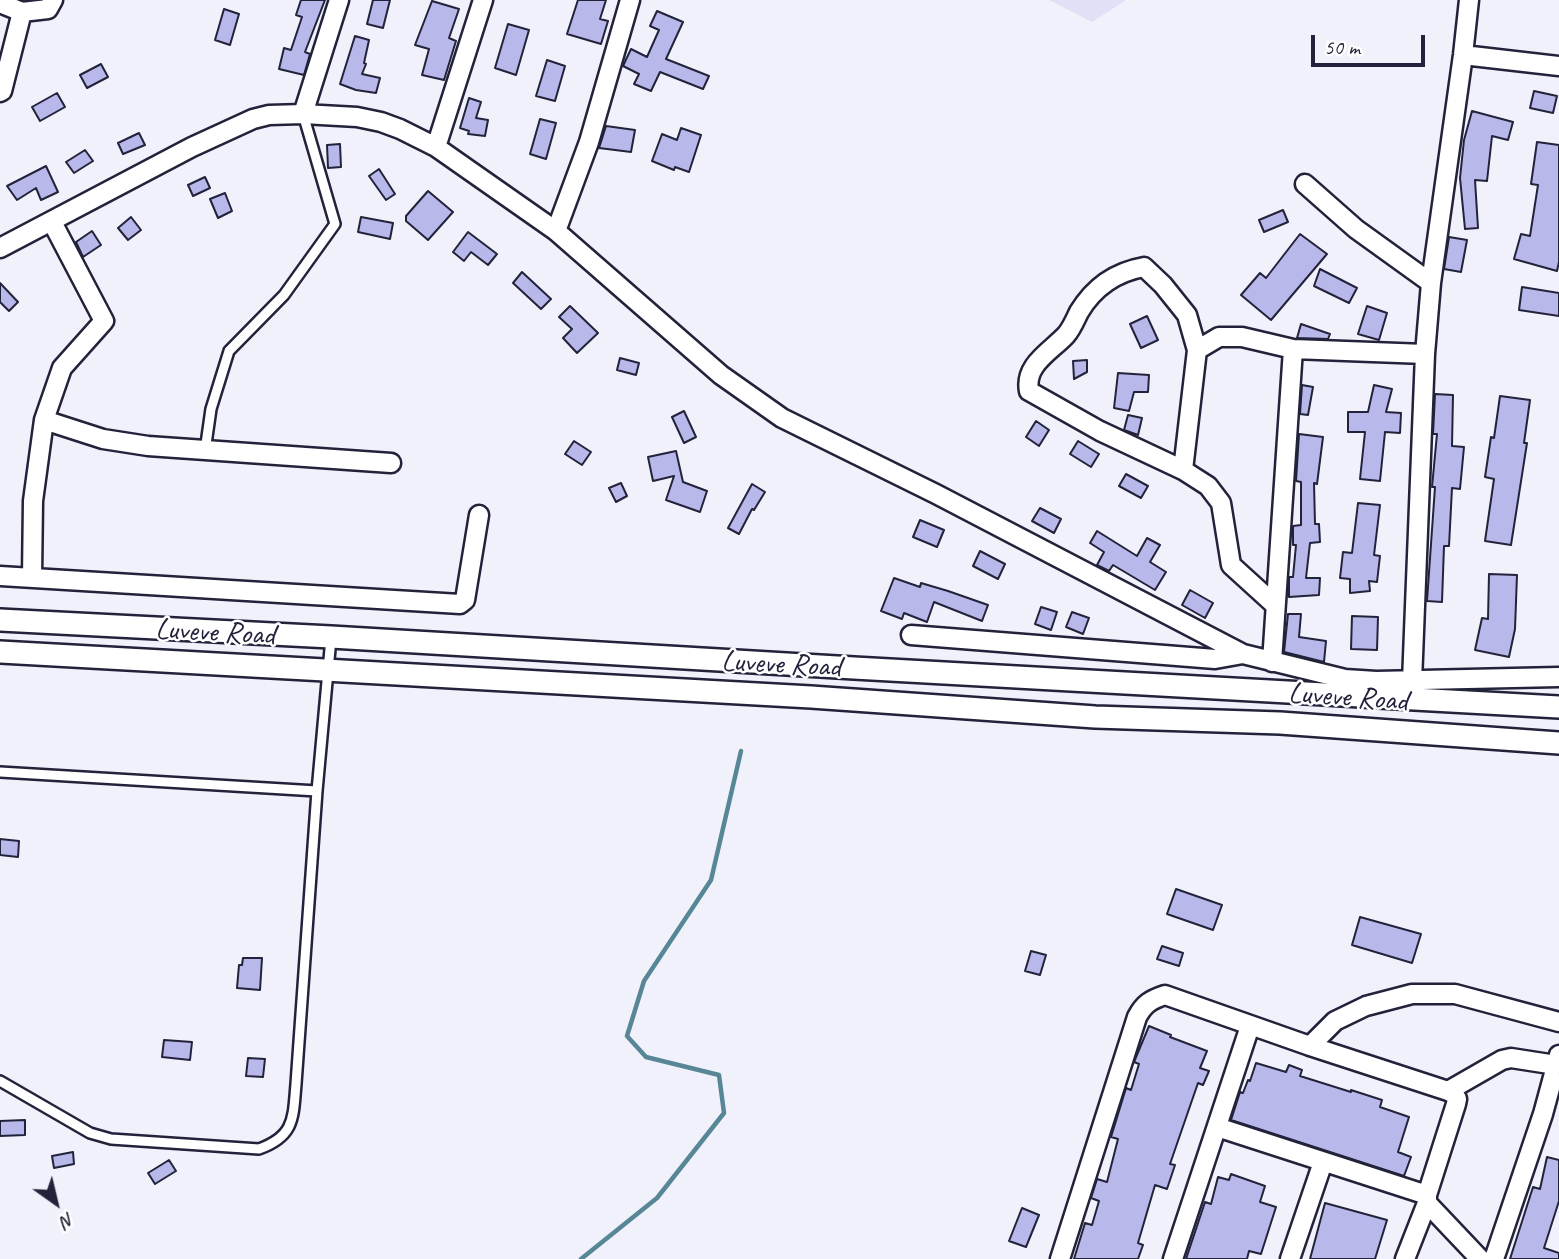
<!DOCTYPE html>
<style>
body{margin:0}
#map{position:relative;width:1559px;height:1259px;overflow:hidden;background:#f1f1fb;font-family:Caveat,sans-serif}
canvas{display:block}
.north{position:absolute;left:21px;top:1168px;width:70px;height:70px;-webkit-text-stroke:5px #fff;paint-order:stroke;rotate:146deg;font-size:19px;font-weight:700;line-height:28px;text-align:center;color:#22223b}
.north::after{content:'';display:block;margin:auto;width:24px;height:32px;background:#22223b;clip-path:polygon(50% 0,100% 100%,50% 72%,0 100%)}
.scale{position:absolute;left:1311px;top:35px;width:114px;height:32px;box-sizing:border-box;border:4px solid #22223b;border-top:0;padding-left:9px;font-size:21px;line-height:24px;white-space:nowrap;color:#22223b;-webkit-text-stroke:5px #fff;paint-order:stroke}
</style>
<div id="map">
<canvas width="1559" height="1259"></canvas>
<div class="north">N</div>
<div class="scale">50 m</div>
</div>
<script>
const ctx = document.querySelector('canvas').getContext('2d');
ctx.lineJoin = 'round';
function fillPath(path, color) { ctx.fillStyle = color; ctx.fill(path, 'evenodd'); }
function stroke(path, color, width, dash) { ctx.strokeStyle = color; ctx.lineWidth = width; ctx.lineCap = dash ? 'butt' : 'round'; ctx.setLineDash(dash || []); ctx.stroke(path); }
function label(font, color, halo, rows, align = 'center') {
  ctx.font = font + ' Caveat,sans-serif'; ctx.lineWidth = 5; ctx.setLineDash([]); ctx.textBaseline = 'middle'; ctx.strokeStyle = halo; ctx.fillStyle = color; for (const [text, x, y, turn = 0] of rows) {
    ctx.save(); ctx.translate(x, y); ctx.rotate((+turn || 0) * Math.PI / 180); ctx.textAlign = isNaN(turn) ? turn : align; if (halo) ctx.strokeText(text, 0, 0); ctx.fillText(text, 0, 0); ctx.restore();
  }
}
fillPath(new Path2D(`
 M1049,0H1126L1092,22Z`), '#e0e0f6');
stroke(new Path2D(`
 M581,1259L657,1198L724,1113L719,1075L646,1057L627,1036L644,981L711,880L741,751`), '#578796', 4.5);
const building = new Path2D(`
 M301,0H325L305,52L310,54L304,75L279,69L284,48L291,50L302,17L296,15Z
 M373,0H390L383,28L367,24Z
 M578,0H606L600,19L608,21L601,44L567,34Z
 M432,1L459,9L449,38L456,41L444,80L422,75L429,49L415,45Z
 M224,9L239,14L230,45L215,40Z
 M657,11L683,22L666,59L709,76L703,89L660,72L651,91L634,84L639,74L623,66L631,49L647,57L659,30L650,26Z
 M508,24L529,30L516,75L495,68Z
 M355,36L369,40L364,63L366,64L362,74L380,78L376,93L356,90L340,84Z
 M547,60L565,66L555,101L536,96Z
 M101,64L108,77L87,88L80,75Z
 M1534,91L1557,96L1553,113L1530,108Z
 M57,93L65,107L40,121L32,107Z
 M469,98L481,102L476,118L488,120L485,136L468,134L469,131L460,128Z
 M1472,111L1513,122L1508,140L1492,136L1487,181L1475,180L1478,228L1465,229L1460,178L1464,140Z
 M540,119L556,123L546,159L530,154Z
 M606,126L635,130L631,152L599,148Z
 M681,128L701,135L689,172L675,167L674,170L652,161L662,134L677,140Z
 M139,133L145,145L123,154L118,143Z
 M1537,142L1559,145V262L1557,271L1514,259L1521,234L1530,236L1538,185L1531,184Z
 M340,144L341,167L328,168L327,145Z
 M85,150L93,161L74,173L66,162Z
 M46,166L58,192L41,200L36,188L17,200L7,186Z
 M379,169L395,194L386,200L369,176Z
 M205,177L210,188L193,196L188,185Z
 M428,191L453,212L428,240L406,221V216Z
 M225,193L232,211L218,218L210,199Z
 M1283,210L1288,222L1264,232L1259,220Z
 M131,217L141,230L128,240L118,228Z
 M361,217L393,223L390,239L358,232Z
 M92,231L101,245L83,257L76,242Z
 M468,232L497,254L488,265L471,252L464,261L453,252Z
 M1300,234L1327,254L1271,320L1241,295L1260,273L1266,278Z
 M1449,237L1467,240L1461,272L1444,269Z
 M1320,269L1357,288L1349,303L1314,286Z
 M522,272L551,299L541,309L513,283Z
 M0,283L18,302L9,311L0,302Z
 M1522,287L1559,293V316L1519,310Z
 M570,306L598,333L577,353L563,338L572,329L559,317Z
 M1367,306L1387,313L1379,340L1358,334Z
 M1147,316L1158,340L1141,348L1130,324Z
 M1301,324L1330,334L1328,339L1297,338Z
 M620,358L639,363L636,375L617,370Z
 M1087,360V372L1074,379L1073,361Z
 M1118,373L1149,375L1148,392H1134L1129,411L1114,408Z
 M1302,385L1313,387L1308,415L1300,414Z
 M1374,385L1392,389L1386,412L1401,413L1400,433L1385,432L1380,481L1360,479L1365,432H1348V412H1368Z
 M1435,394L1453,395L1452,446L1464,447L1460,489L1452,488L1449,546H1444L1442,602L1427,601L1435,487H1432L1437,434H1433Z
 M1500,396L1530,400L1524,443H1527L1511,545L1485,541L1494,479L1485,477L1491,437L1494,438Z
 M684,411L696,437L684,443L672,417Z
 M1128,415L1142,418L1138,435L1124,430Z
 M1036,421L1049,430L1039,446L1026,437Z
 M1299,434L1323,437L1317,484L1314,483L1315,524H1319L1320,542L1310,543L1306,578H1320L1319,595L1289,597V577H1293L1296,545H1293V526L1301,525V482L1296,481Z
 M574,441L591,452L582,465L565,454Z
 M1078,441L1099,454L1091,467L1070,454Z
 M676,451L683,482L707,491L700,512L666,500L674,476L653,481L648,457Z
 M1126,474L1148,486L1141,498L1119,486Z
 M621,483L627,496L616,502L609,488Z
 M752,484L765,492L754,510L752,509L739,534L728,528Z
 M1358,503L1380,505L1374,555L1380,556L1377,582L1369,581L1370,591L1350,593V579L1340,578L1343,552L1352,553Z
 M1040,508L1061,519L1054,533L1032,521Z
 M920,520L944,530L937,547L913,537Z
 M1097,531L1137,556L1147,538L1160,545L1150,562L1166,572L1155,590L1113,565L1109,571L1097,565L1104,552L1090,543Z
 M980,551L1005,564L998,579L973,566Z
 M1489,574L1517,575L1515,629L1509,657L1475,650L1482,618L1488,619Z
 M894,578L920,587L921,583L948,591L988,605L982,621L934,602L927,622L904,613L902,619L881,611Z
 M1190,590L1213,603L1205,618L1182,605Z
 M1041,607L1057,612L1051,630L1035,624Z
 M1072,612L1089,618L1083,634L1066,627Z
 M1288,614H1301L1299,637L1326,641L1324,662L1284,652Z
 M1352,616L1378,617L1377,650L1351,649Z
 M0,839L19,841L18,857L0,855Z
 M1176,889L1222,905L1213,930L1167,914Z
 M1360,917L1421,934L1412,963L1352,945Z
 M1162,946L1183,953L1179,966L1157,959Z
 M1031,951L1046,955L1040,975L1025,971Z
 M243,958H262L260,990L237,988L239,965H242Z
 M1149,1026L1171,1035L1170,1037L1207,1051L1200,1068L1209,1071L1203,1085L1198,1083L1170,1164L1175,1165L1167,1189L1155,1185L1138,1243L1143,1245L1138,1259H1074L1085,1223L1092,1225L1099,1201L1091,1198L1097,1179L1107,1182L1118,1139L1111,1137L1126,1088L1131,1090L1139,1064L1134,1062Z
 M164,1040L192,1042L190,1060L162,1057Z
 M248,1058L265,1059L263,1077L246,1076Z
 M1256,1063L1286,1072L1289,1065L1302,1070L1300,1076L1351,1092V1090L1382,1100L1380,1107L1409,1117L1398,1152L1411,1157L1404,1176L1231,1120L1240,1092L1243,1093L1248,1080L1250,1081Z
 M25,1120V1135L0,1136V1121Z
 M73,1152L74,1164L54,1168L52,1156Z
 M1547,1157L1559,1160V1201L1544,1248L1559,1253V1259H1510L1533,1187L1540,1189Z
 M169,1160L176,1171L155,1184L148,1173Z
 M1231,1174L1265,1186L1260,1202L1276,1207L1261,1254L1249,1251L1247,1259H1186L1205,1202L1211,1204L1218,1177L1229,1180Z
 M1325,1203L1387,1220L1375,1259H1310Z
 M1022,1208L1039,1215L1026,1247L1009,1241Z`);
fillPath(building, '#b8b9ea');
stroke(building, '#22223b', 2);
const service = new Path2D(`
 M205,451L211,409L229,351L284,295L335,224L303,114
 M0,772L317,791
 M0,1081L90,1133L111,1139L259,1149C295,1136 293,1118 296,1084L317,791L331,638`);
const minor = new Path2D(`
 M0,3L22,12L48,9L53,0
 M1463,55L1559,66
 M0,92L2,91L22,12
 M303,114L339,0
 M436,147L483,0
 M1305,184L1356,229L1431,283
 M556,231L589,142L630,0
 M0,248L192,147L253,119L269,115L303,114L357,117L381,122L400,129L436,147L556,231L721,375L782,418L936,494L1243,654L1345,679L1376,681L1559,677
 M1197,350L1187,315L1163,285L1144,267C1116,272 1094,287 1079,312C1075,320 1072,328 1066,335C1050,352 1024,365 1029,391L1100,431L1183,470L1208,486L1221,503L1231,565L1275,605
 M44,420L103,439L148,446L391,463
 M1183,470L1197,350L1219,337H1242L1293,349
 M0,576L460,604L465,600L479,515
 M32,577L33,501L44,420L62,368L104,321L52,222
 M911,635L1215,659L1243,654
 M1272,662L1293,349L1425,354
 M1412,682L1425,354L1431,283L1463,55L1469,0
 M1310,1046L1335,1021L1366,1006L1412,994H1455L1559,1022
 M1217,1127L1427,1195
 M1427,1203L1480,1259
 M1060,1259L1137,1017C1144,1004 1150,1000 1165,995L1310,1046L1448,1091
 M1173,1259L1250,1026
 M1290,1259L1323,1162
 M1405,1259L1427,1203V1195L1456,1104L1457,1099L1454,1094L1448,1091L1502,1060L1511,1058L1556,1065
 M1494,1259L1543,1114L1559,1055`);
const tertiary = new Path2D(`
 M0,620L331,637L854,668L1559,707
 M0,652L811,697L1095,717L1280,723L1559,743`);
stroke(service, '#22223b', 14);
stroke(minor, '#22223b', 23);
stroke(tertiary, '#22223b', 26);
stroke(service, '#fff', 9);
stroke(minor, '#fff', 18);
stroke(tertiary, '#fff', 21);
label('30px', '#22223b', '#fff', [
 ["Luveve Road",215,633,3],
 ["Luveve Road",781,665,3],
 ["Luveve Road",1348,698,4]
]);
</script>
